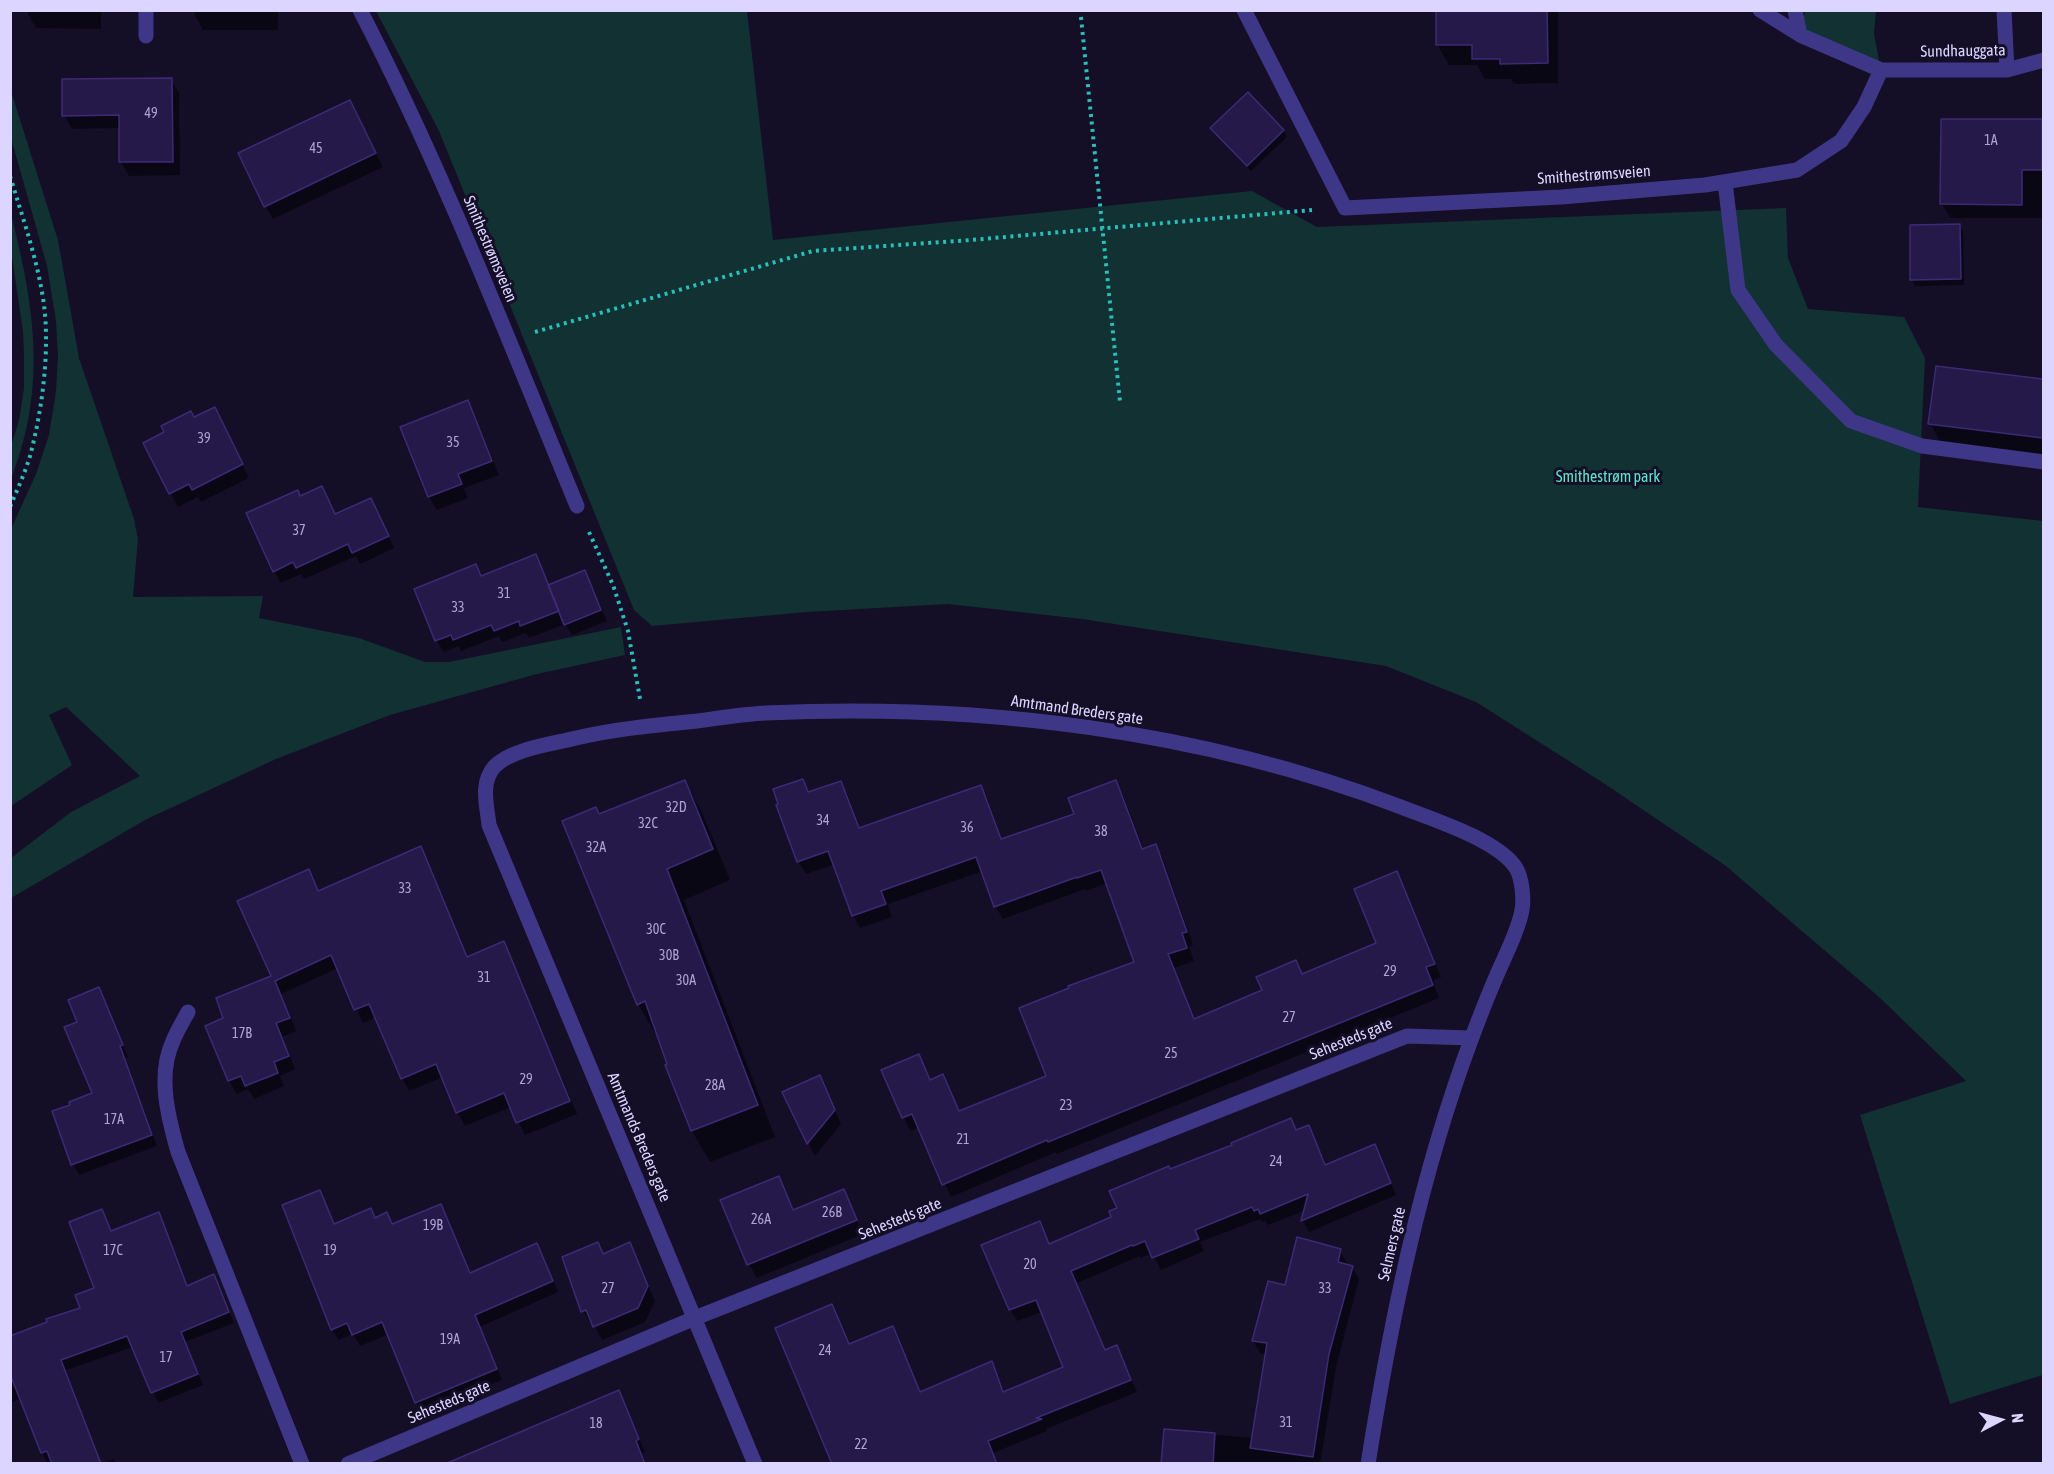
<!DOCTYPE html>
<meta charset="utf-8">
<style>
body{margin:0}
#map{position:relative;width:2054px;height:1474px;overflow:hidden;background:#140e27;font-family:"Asap Condensed",sans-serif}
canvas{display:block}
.frame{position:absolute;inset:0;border:12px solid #dbd5ff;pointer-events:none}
.north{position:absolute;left:1970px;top:1390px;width:60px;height:60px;-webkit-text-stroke:4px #140e27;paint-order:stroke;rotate:84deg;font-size:16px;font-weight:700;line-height:24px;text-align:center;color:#dbd5ff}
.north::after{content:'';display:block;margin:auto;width:21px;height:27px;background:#dbd5ff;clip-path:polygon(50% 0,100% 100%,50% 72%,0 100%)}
</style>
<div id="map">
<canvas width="2054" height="1474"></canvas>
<div class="frame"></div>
<div class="north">N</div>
</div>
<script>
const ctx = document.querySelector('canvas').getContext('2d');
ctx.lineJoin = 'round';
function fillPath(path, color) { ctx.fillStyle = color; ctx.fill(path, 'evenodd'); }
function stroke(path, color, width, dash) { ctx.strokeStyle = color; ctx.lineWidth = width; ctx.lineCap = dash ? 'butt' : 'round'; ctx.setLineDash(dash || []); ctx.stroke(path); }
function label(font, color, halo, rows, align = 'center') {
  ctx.font = font + ' "Asap Condensed",sans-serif'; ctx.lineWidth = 6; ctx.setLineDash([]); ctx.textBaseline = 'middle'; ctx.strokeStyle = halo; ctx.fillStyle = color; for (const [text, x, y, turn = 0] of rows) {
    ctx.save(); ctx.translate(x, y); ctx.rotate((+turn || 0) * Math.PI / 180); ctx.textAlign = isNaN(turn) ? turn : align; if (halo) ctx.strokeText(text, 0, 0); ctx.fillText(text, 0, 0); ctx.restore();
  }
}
fillPath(new Path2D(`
 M376,11H747L773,240L1252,191L1317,227L1786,208L1788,258L1808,309L1904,317L1925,358L1918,507L2043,521V1375L1950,1404L1860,1115L1966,1081L1879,997L1726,866L1605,784L1476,702L1386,666L1082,619L948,604L807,612L652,626L634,610L439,131Z
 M1805,11H1876L1874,34L1881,70L1800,35Z
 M11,91L58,240L79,358L134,519L138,539L133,597L263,596L259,618L359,638L425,662H449L621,627L625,655L537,674L390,715L276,759L147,819L11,898V858L71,812L140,776L66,707L49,715L72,765L11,806V529L36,474L49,435L56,391L58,357L56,321L47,266L11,138Z
 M10,210C34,304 48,385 11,479V446L19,420L24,388V355L23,332L11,250Z`), '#113132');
fillPath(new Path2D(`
 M28,10H101V29L36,28L28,14Z
 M195,10H278V30H203L195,16Z
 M1437,10H1558V83L1514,84L1511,79H1485L1477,65H1449L1437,44Z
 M171,80L179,93L180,175L129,176L121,162L120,128L72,129L64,115Z
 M350,102L383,167L273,219L265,206Z
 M2041,120L2044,125V218H1950L1942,204Z
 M1212,128L1283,130L1287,137L1251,171L1216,134Z
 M1959,226L1963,232L1964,285L1915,286L1912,279Z
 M1937,368L2044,380V457L1941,444L1930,423Z
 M468,402L475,416L499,475L464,488L468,498L437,510L429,497Z
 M222,422L249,478L201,502L198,497L178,507L145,444Z
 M300,497L335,516L377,512L394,548L360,564L356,556L304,579L301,574L281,583L274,571Z
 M535,556L549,586L585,571L607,621L572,635L565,624L529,638L526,633L502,642L499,636L461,651L459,646L444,652L436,640L476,566L482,577Z
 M802,780L809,793L840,782L848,795L860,829L981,787L988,800L1002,840L1076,815L1116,782L1123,795L1144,850L1156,846L1163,859L1193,945L1189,947L1194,961L1174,968L1195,1020L1264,990L1295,962L1303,975L1378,944L1396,873L1404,886L1441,977L1433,981L1439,998L1057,1154L1056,1152L951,1197L919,1127L910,1131L883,1071L919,1056L931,1081L942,1076L960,1112L1048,1077L1136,963L1107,883L1086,891L1085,889L1003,919L995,906L983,871L888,904L892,917L860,928L853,915L835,864L806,874L798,861Z
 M685,782L702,812L730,880L684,900L775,1137L710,1162L692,1131L667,1065H669L658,1034L656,1035L638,1004L599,816Z
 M421,848L428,861L468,958L503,943L510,956L577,1114L525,1135L511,1107L465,1126L458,1113L443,1077L409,1091L402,1078L376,1017L363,1023L338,968L281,994L296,1031L282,1037L295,1069L280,1076L284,1086L254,1099L248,1089L237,1094L229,1081L206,1026L225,1019L273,976L308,871L319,892Z
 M98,988L128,1057L125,1058L157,1146L79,1175L73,1164L94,1094Z
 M826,1090L841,1124L815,1156L784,1093Z
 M1308,1127L1326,1166L1374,1146L1396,1195L1309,1232L1303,1221L1306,1210L1268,1225L1265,1221L1262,1222L1260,1219L1200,1242L1204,1251L1161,1270L1152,1253L1141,1258L1140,1256L1077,1283L1106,1351L1117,1347L1137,1392L1046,1429L1047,1431L993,1453L998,1464H834L832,1306L850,1345L892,1328L899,1340L921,1393L992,1363L1005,1393L1065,1368L1042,1312L1017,1321L1010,1309L1039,1223L1050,1245L1113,1218L1119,1209L1170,1171Z
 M778,1178L794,1211L843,1191L863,1234L757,1278L749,1264Z
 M319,1192L335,1225L375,1219L387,1214L393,1225L440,1206L471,1274L543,1256L558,1292L480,1327L502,1380L423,1413L416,1402L389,1334L360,1346L353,1334L338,1340L332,1329Z
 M101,1211L112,1232L158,1214L164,1224L188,1287L213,1276L234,1323L185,1342L203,1385L158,1403L133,1347L66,1370L101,1463L114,1459L117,1464H47L22,1398L10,1403V1338L81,1309L96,1289Z
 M598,1244L604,1255L629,1244L637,1258L655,1301L645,1322L602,1340L593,1323L591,1324L583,1311Z
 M1340,1251L1347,1263L1346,1266L1352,1267L1359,1279L1336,1367L1320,1464H1183L1185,1432L1253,1438L1267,1354L1260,1353L1253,1341L1286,1287Z
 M618,1392L645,1452L642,1453L646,1464H446Z`), '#0007');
const building = new Path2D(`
 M1436,10H1547L1548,63L1500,64V59H1472V45H1436Z
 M172,78L173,162H119V115L62,116V79Z
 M1248,92L1284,130L1247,166L1210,128Z
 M350,100L376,153L264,207L238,153Z
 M1941,119H2042V170H2022V205L1940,204Z
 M1960,224L1961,279L1910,280V225Z
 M1936,366L2043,379V438L1928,424Z
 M468,400L492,461L458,474L462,484L428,497L400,427Z
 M215,407L243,464L192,490L189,484L169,494L143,443L164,432L161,426L191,411L194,417Z
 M322,486L335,514L371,498L389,536L352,553L348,544L296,568L293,562L273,572L246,513L298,490L300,496Z
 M536,554L559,611L520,626L519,621L494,631L491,625L453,640L451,635L435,641L414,589L476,564L481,576Z
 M585,570L601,610L564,625L548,585Z
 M803,779L808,792L841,781L859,828L981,785L1001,839L1074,814L1068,798L1116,780L1142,849L1156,844L1187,932L1182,933L1187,948L1168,954L1194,1019L1262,990L1256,977L1296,960L1302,974L1376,943L1354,889L1397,871L1435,964L1426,967L1433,985L1048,1142L1047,1140L942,1185L912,1114L902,1118L881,1070L919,1054L930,1080L943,1074L959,1111L1046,1076L1019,1008L1069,988L1068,986L1134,962L1101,870L1077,878V877L994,907L976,857L881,891L886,904L852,916L828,851L797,862L776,805L778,804L773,789Z
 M685,780L713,849L667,869L758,1105L691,1131L665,1065L667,1064L645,1001L637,1005L562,821L596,807L599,814Z
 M421,846L467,957L504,941L570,1101L516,1123L504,1093L456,1113L436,1064L401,1079L369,1004L354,1010L331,955L275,981L290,1018L276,1023L289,1056L274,1062L278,1073L245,1086L241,1076L228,1081L205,1026L223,1018L216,998L271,976L237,901L309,869L318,891Z
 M99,987L123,1045L120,1046L152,1135L71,1165L52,1111L70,1105L69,1102L92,1093L64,1027L77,1022L68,1000Z
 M820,1075L835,1110L807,1144L782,1092Z
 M1291,1118L1296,1130L1309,1125L1325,1165L1375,1144L1391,1183L1301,1221L1308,1194L1260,1214L1258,1209L1254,1211L1252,1207L1195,1230L1199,1239L1152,1258L1145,1241L1133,1246L1132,1245L1071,1271L1105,1350L1117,1345L1131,1380L1036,1418L1042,1419L988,1441L997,1464H832L775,1328L832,1304L849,1344L893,1326L920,1392L992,1361L1003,1392L1063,1367L1036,1300L1009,1310L981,1245L1040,1221L1049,1244L1111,1217L1109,1211L1117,1208L1109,1191L1169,1166L1170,1169L1232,1145L1231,1143Z
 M779,1176L793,1210L844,1189L857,1220L747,1265L720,1200Z
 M320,1190L334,1224L371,1208L375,1218L387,1212L392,1224L441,1204L470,1273L537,1243L553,1281L475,1315L497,1369L415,1403L382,1322L352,1335L347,1323L331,1330L282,1205Z
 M102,1209L111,1231L159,1212L187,1286L214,1274L229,1312L181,1332L198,1374L151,1393L127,1336L61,1360L101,1464H52L47,1451L41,1453L10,1374V1336L47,1322L46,1319L80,1308L75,1295L94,1288L69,1222Z
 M1297,1237L1341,1249L1338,1262L1353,1266L1329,1354L1313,1457L1250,1448L1267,1343L1252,1341L1268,1281L1285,1285Z
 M598,1242L603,1254L630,1242L648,1286L638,1308L593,1327L586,1310L581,1312L562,1257Z
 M619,1390L639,1439L636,1441L645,1464H445Z
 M1164,1429L1215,1433L1213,1464H1161Z`);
fillPath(building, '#251949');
stroke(building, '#3c2a76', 1.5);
stroke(new Path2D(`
 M1081,17L1120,402
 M10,176C23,219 38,261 44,305C50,352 42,411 30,456C25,473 17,490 10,507
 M535,332L813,251L971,240L1312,210
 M589,532L613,585L628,631L640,699`), '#2abebb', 4, [3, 4.5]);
stroke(new Path2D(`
 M146,10V36
 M360,10C443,170 508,339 577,506
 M1244,10L1345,208L1561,197L1705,185L1797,170L1841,141L1864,107L1881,70
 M1760,10L1800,35L1881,70H2007L2044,60
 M1795,10L1800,35
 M2004,10L2007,70
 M1725,182L1738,290L1776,345L1851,421L1922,446L2044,462
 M188,1012C183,1021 177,1031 173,1041C157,1075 168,1117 178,1152L302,1464
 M348,1464L695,1318L1407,1036L1471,1038
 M755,1464L489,825C487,805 480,784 494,767C510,749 553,744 576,738C615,729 656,725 697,721C720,718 743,714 766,713C980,703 1200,730 1401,807C1432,819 1498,840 1516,868C1522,878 1524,898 1522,910C1519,927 1511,943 1504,959C1492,985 1481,1013 1471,1040C1420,1177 1391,1319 1368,1464`), '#3e3788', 15);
label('14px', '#aea6d2', null, [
 ["49",151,114],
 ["1A",1991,141],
 ["45",316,149],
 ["39",204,439],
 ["35",453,443],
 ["37",299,531],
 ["31",504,594],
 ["33",458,608],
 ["32D",676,808],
 ["34",823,821],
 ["32C",648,824],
 ["36",967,828],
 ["38",1101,832],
 ["32A",596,848],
 ["33",405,889],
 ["30C",656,930],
 ["30B",669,956],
 ["29",1390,972],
 ["31",484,978],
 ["30A",686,981],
 ["27",1289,1018],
 ["17B",242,1034],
 ["25",1171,1054],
 ["29",526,1080],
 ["28A",715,1086],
 ["23",1066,1106],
 ["17A",114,1120],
 ["21",963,1140],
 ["24",1276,1162],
 ["26B",832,1213],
 ["26A",761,1220],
 ["19B",433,1226],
 ["17C",113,1251],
 ["19",330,1251],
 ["20",1030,1265],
 ["27",608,1289],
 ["33",1325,1289],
 ["19A",450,1340],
 ["24",825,1351],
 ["17",166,1358],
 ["31",1286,1423],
 ["18",596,1424],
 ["22",861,1445]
]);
label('16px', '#dbd5ff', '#140e27', [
 ["Sundhauggata",1963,51,-1],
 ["Smithestrømsveien",1594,175,-4],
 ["Smithestrømsveien",490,249,67],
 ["Amtmand Breders gate",1077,710,8],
 ["Sehesteds gate",1351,1039,-22],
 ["Amtmands Breders gate",639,1137,67],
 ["Sehesteds gate",900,1219,-22],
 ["Selmers gate",1392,1244,-77],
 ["Sehesteds gate",449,1402,-23]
]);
label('16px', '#5ae5c8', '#140e27', [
 ["Smithestrøm park",1608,477]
]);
</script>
